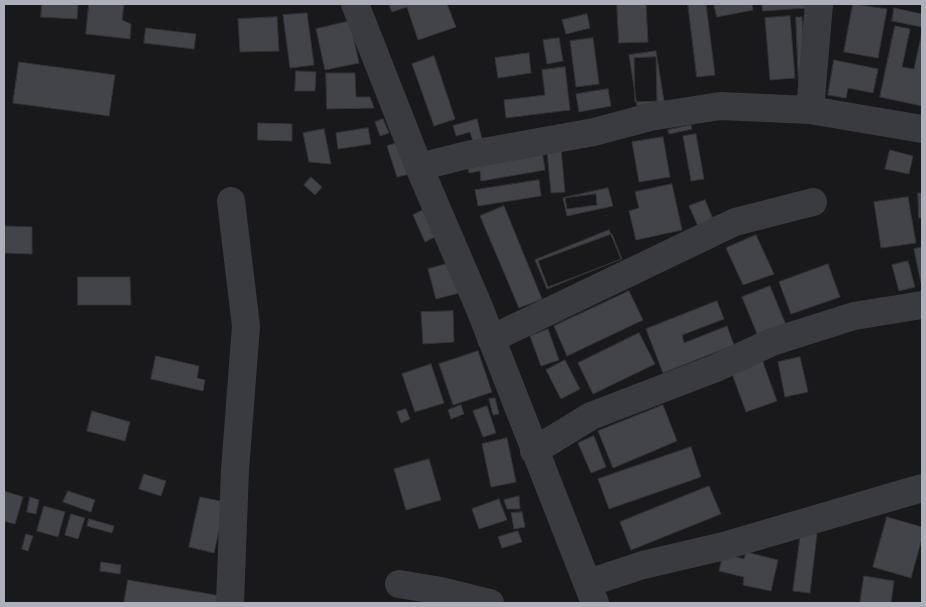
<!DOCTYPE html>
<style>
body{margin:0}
#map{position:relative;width:926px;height:607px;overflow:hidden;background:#19191c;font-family:Arial,sans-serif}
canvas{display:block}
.frame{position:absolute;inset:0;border:5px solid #acb0bb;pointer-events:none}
</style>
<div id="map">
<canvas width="926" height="607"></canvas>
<div class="frame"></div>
</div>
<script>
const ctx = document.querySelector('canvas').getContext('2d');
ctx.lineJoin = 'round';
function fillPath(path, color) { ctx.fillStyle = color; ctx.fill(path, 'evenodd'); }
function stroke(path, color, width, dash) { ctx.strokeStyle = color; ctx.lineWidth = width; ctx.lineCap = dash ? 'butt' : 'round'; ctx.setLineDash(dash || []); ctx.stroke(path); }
const building = new Path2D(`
 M42,4H78L77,19L41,17Z
 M89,4H124L122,20L131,24L130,39L86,34Z
 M389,4H447L456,27L418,40L407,7L392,12Z
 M617,4H646L648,42L619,43Z
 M688,4H706L715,75L697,77Z
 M714,4H752L753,10L717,17Z
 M762,4H806V8L763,11Z
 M853,4L887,9L878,58L844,52Z
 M894,8L922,14V27L892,21Z
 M307,13L314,65L290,68L283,15Z
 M587,14L590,28L566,34L562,20Z
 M790,16L795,78L770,80L765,18Z
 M277,17L279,51L240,52L238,19Z
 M796,17H802L805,88L799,89Z
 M350,21L359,63L325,70L316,29Z
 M895,26L910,29L902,67L914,69L922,32V106L880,97Z
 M146,28L196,34L194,49L144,43Z
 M559,38L563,61L547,64L543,40Z
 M593,38L599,84L576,87L570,41Z
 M656,51L664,101L637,106L629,55Z
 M529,53L531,73L498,78L495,58Z
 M434,56L455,119L434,126L412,64Z
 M656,57L657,101L635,102L634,58Z
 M834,60L878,69L873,93L848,88L846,98L828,95Z
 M19,62L115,75L109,116L13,103Z
 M565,67L570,110L506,118L504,100L545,95L542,70Z
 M296,71L316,72L315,91H295Z
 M326,73H355L356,97H370L374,108L327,109Z
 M608,89L611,106L579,112L576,94Z
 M383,119L389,133L380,136L375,122Z
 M477,119L482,139L473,141L470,132L456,136L453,126Z
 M258,123L292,124V141L258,140Z
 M691,125L692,129L669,134L668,130Z
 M368,128L371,144L338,149L336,133Z
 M324,129L331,164L309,162L303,133Z
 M696,134L704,179L691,181L683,136Z
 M663,137L670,177L639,182L632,142Z
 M400,142L410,174L397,177L387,146Z
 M561,149L565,192L551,193L547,150Z
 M890,150L913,156L909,174L885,169Z
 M542,151L545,170L481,181L480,171L469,173L467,164Z
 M311,177L322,187L315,195L304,185Z
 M539,180L541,196L478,206L475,190Z
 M672,184L682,230L636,240L629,211L639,208L635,192Z
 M608,188L613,206L567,216L563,198Z
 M918,193H922V218H919Z
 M596,194L597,205L567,209L565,198Z
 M908,197L916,243L881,248L874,202Z
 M705,200L713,219L698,226L689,206Z
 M504,206L542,299L519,308L480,216Z
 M423,210L435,237L425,242L413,215Z
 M5,226L32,227V254L5,253Z
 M609,230L621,259L547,289L535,260Z
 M612,234L622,259L548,287L538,261Z
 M756,235L774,274L743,285L726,248Z
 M922,247V283H921L914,249Z
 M908,261L915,287L899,291L892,265Z
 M450,263L459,293L436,299L428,269Z
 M828,264L840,297L791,314L779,282Z
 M78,277H130L131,305H78Z
 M770,286L786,325L758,336L742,297Z
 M629,291L643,320L567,356L554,326Z
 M717,301L724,319L682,335L684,343L727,326L734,345L663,373L646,329Z
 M453,311L454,342L423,344L421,312Z
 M548,329L559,360L541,366L530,336Z
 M639,333L655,364L593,394L578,363Z
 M478,351L492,392L453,405L439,364Z
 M156,356L199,366L197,378L205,380L203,391L151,379Z
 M761,357L777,401L746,412L730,368Z
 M800,357L808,392L785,397L778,362Z
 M565,360L580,389L561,399L546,370Z
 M431,364L444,403L415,412L402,374Z
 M495,398L499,414L493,415L489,399Z
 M461,405L464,414L451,419L448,410Z
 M663,405L677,441L613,468L598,431Z
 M487,406L496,433L483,437L473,411Z
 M406,409L410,419L401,423L397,412Z
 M92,411L130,422L125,441L87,431Z
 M594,436L606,467L591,473L578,443Z
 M507,438L516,482L491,487L482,444Z
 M691,447L701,477L609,509L598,479Z
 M429,459L441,500L406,510L394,469Z
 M144,474L166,481L161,496L139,489Z
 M709,486L721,514L631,550L620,522Z
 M4,491L23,497L15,524L4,521Z
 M68,491L95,500L91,512L63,502Z
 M519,496L520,509H507L504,500Z
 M30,497L39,500L36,514L27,512Z
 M200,497L225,502L214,553L189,547Z
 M499,499L507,520L479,529L472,509Z
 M44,506L65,512L58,537L37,531Z
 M522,512L525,527L514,529L511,513Z
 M71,514L85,518L78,539L65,535Z
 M887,517L922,527V538L911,578L873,567Z
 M89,519L114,526L112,533L87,526Z
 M518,531L522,542L502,548L498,537Z
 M801,532L817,534L810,593L793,591Z
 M26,534L33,536L28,551L22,549Z
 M746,552L778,560L771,591L743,585L744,577L719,571L723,554L744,559Z
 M101,562L121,565L120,574L100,571Z
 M864,576L894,581L891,603H860Z
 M128,580L221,596L219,603H124Z`);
fillPath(building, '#434449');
stroke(building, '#333338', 1);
stroke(new Path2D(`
 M355,4L419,167L479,307L595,603
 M810,110L819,4
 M419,167L467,155L594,132L650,117L720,106L810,110L922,129
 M491,339L735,222L813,202
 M534,451L591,416L716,368L772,342L854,316L922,305
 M588,583L643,565L724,546L922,488
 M399,584L441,591L490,603
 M230,603L235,470L246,326L231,201`), '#3a3b41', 28);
</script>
